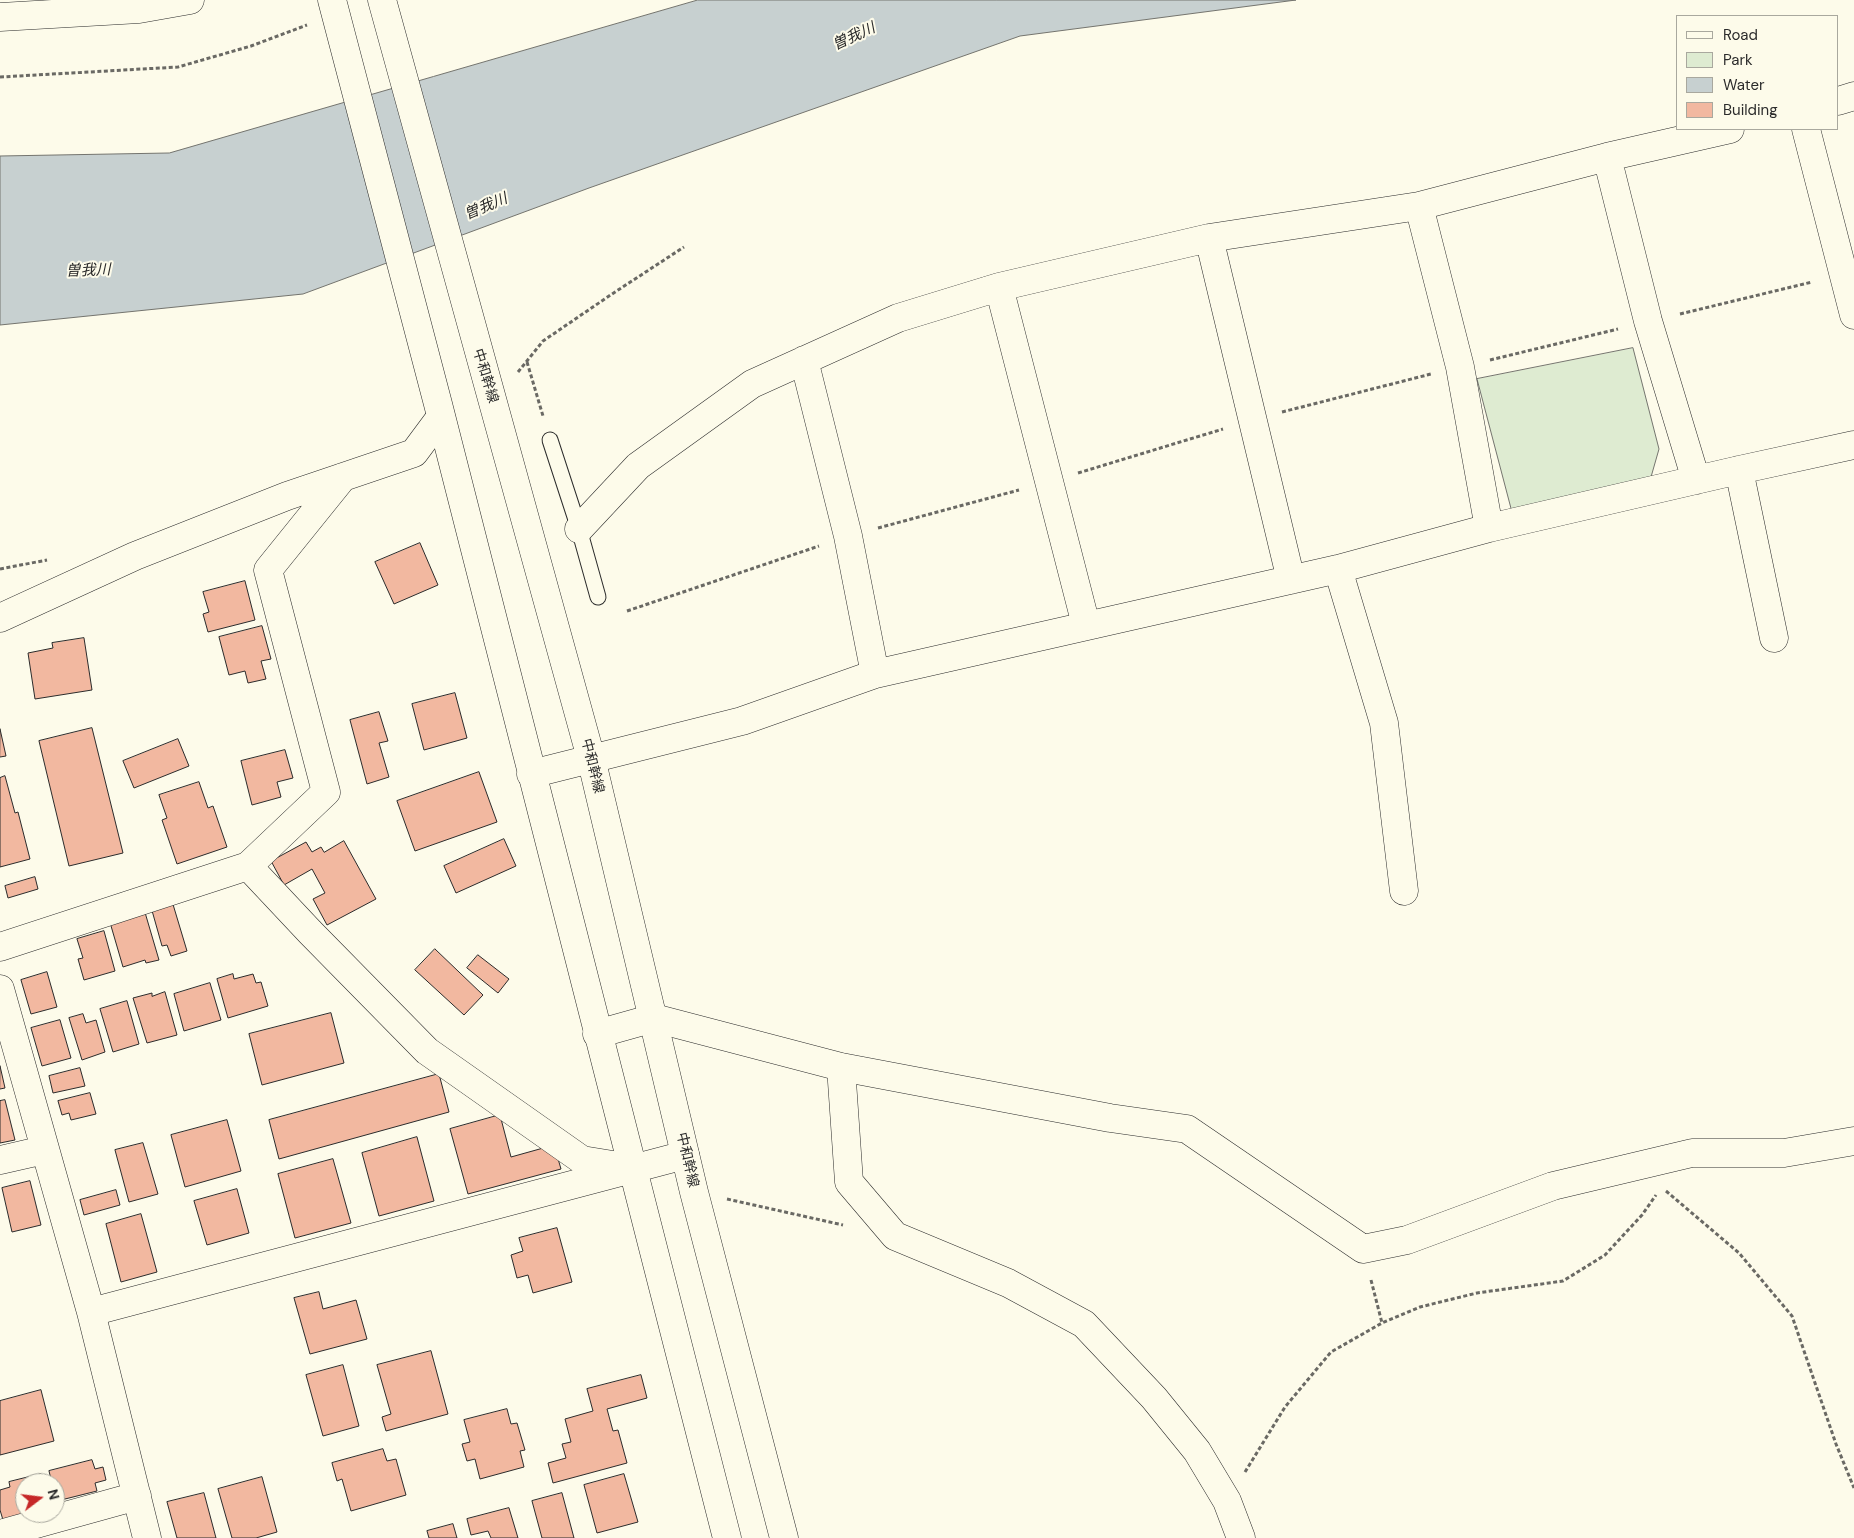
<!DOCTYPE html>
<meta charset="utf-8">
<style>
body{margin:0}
#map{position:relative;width:1854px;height:1538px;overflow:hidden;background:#fdfbea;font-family:"DM Sans",sans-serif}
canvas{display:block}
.legend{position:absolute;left:1676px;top:15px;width:162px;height:115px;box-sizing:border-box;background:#fdfbea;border:1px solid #a9a89e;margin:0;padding:6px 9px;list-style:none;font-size:15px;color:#2b2b2b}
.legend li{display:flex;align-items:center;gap:10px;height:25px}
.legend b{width:25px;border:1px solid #a9a89e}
.north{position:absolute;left:15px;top:1473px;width:50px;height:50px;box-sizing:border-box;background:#fdfbea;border:1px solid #a9a89e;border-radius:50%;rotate:75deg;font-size:14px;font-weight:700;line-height:20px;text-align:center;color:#2b2b2b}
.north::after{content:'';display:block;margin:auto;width:18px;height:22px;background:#c62828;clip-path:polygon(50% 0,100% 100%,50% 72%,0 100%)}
</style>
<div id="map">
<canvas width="1854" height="1538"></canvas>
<ul class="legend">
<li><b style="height:6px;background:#fdfbea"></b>Road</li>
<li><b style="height:14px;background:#deebd1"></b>Park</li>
<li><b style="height:14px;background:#c7d0d0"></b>Water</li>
<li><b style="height:14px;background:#f2b8a0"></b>Building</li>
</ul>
<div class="north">N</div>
</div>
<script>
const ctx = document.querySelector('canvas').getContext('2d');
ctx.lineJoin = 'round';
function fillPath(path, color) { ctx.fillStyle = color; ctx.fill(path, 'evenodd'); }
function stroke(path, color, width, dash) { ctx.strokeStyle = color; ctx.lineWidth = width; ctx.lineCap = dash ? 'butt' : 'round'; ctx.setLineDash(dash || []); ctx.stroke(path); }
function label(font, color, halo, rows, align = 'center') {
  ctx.font = font + ' "DM Sans","Noto Sans JP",sans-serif'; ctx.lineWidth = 4; ctx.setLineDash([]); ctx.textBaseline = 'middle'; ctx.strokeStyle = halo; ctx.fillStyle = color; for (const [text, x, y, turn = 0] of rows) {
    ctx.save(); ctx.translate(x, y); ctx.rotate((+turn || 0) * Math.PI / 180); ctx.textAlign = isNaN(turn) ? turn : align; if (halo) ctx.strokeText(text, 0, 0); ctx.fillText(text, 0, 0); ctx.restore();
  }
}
const green = new Path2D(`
 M1633,348L1659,449L1649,484L1513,516L1477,379Z`);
fillPath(green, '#deebd1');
stroke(green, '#74746e', 1);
const water = new Path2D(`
 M698,0H1296L1020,36L589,188L303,294L0,325V156L169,153Z`);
fillPath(water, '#c7d0d0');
stroke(water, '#74746e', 1);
const building = new Path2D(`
 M420,543L438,585L394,604L375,562Z
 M245,581L255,620L208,632L203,614L209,612L203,592Z
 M262,626L271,659L261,661L266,679L248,683L245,671L229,675L219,637Z
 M84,638L92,690L35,699L28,653L53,648L52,643Z
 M455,693L467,738L424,750L412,704Z
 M379,712L388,741L379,743L389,777L367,784L350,720Z
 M92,728L123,853L69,866L39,741Z
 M0,729L6,756L0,757Z
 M178,739L189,766L134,788L123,761Z
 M285,750L293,778L277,782L281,797L252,805L241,761Z
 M479,772L497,822L415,851L397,801Z
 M5,776L15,813L18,812L30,859L0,867V778Z
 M199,782L208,808L213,806L227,847L177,864L162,820L167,818L159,795Z
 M504,839L516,866L456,893L444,866Z
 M344,841L376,899L327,925L313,899L325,893L312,869L284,885L271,861L306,842L312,852L321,847L324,852Z
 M35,877L38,889L8,898L5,886Z
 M172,901L187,951L171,956L167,945L162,946L151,907Z
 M144,909L159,960L146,963L145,960L123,967L109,919Z
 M104,931L115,971L84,980L78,959L83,958L77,939Z
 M435,949L483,995L464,1015L415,970Z
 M478,955L509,979L498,993L467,968Z
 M47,972L57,1007L31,1014L21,980Z
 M233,974L234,979L253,974L256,983L261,982L268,1006L228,1018L217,979Z
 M210,983L221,1020L184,1031L174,994Z
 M165,992L177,1035L147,1043L133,998L152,993V996Z
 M127,1001L139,1044L113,1052L100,1009Z
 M331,1013L344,1063L262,1085L249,1034Z
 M83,1014L86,1023L96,1020L105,1052L82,1060L69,1018Z
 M60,1020L71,1058L42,1066L31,1028Z
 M0,1066L5,1088L0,1089Z
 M80,1068L85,1086L53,1093L49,1076Z
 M439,1074L449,1112L279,1159L269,1120Z
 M90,1093L96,1114L71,1120L69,1113L62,1115L58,1101Z
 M5,1100L15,1140L0,1143V1101Z
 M500,1115L511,1157L554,1145L561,1169L468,1194L450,1129Z
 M227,1120L241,1171L185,1187L171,1135Z
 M417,1137L434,1201L379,1216L362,1153Z
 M143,1143L158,1194L129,1202L115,1150Z
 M333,1159L351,1223L295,1238L278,1174Z
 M30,1181L41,1225L12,1232L2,1188Z
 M237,1189L249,1233L207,1245L194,1201Z
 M116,1190L120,1205L84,1215L80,1200Z
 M141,1214L157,1272L121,1282L106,1224Z
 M557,1228L572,1282L533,1293L528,1275L517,1278L511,1255L523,1251L519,1238Z
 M319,1292L323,1309L356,1300L367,1339L310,1354L294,1298Z
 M431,1351L448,1414L386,1431L382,1417L391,1414L377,1365Z
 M343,1365L359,1426L323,1436L306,1375Z
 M641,1375L647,1398L607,1409L613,1431L618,1430L627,1463L553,1483L548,1463L566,1458L562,1444L571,1442L565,1419L593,1411L587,1389Z
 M41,1390L54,1441L0,1455V1401Z
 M507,1409L511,1424L517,1423L525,1450L520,1451L524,1467L480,1479L475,1459L467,1461L462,1444L470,1442L464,1420Z
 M383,1449L387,1461L396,1459L406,1495L351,1511L342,1479L337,1481L332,1463Z
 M92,1460L95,1469L103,1467L106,1480L95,1483L97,1491L57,1501L55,1483H52L49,1471Z
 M41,1474L44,1483H25V1513L3,1520L0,1510V1490L10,1487L9,1482Z
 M624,1474L638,1522L597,1533L584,1485Z
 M262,1477L277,1532L256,1538H232L218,1489Z
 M204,1493L216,1538H177L167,1502Z
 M562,1493L574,1538H542L532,1501Z
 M509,1508L518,1538H491L488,1531L471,1535L467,1519Z
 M453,1524L457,1538H429L427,1531Z`);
fillPath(building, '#f2b8a0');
stroke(building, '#2b2b2b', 1);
const service = new Path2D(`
 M550,440L579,529L598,597`);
const minor = new Path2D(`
 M0,17L139,9L190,0
 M1838,101L1854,96
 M1806,129L1854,315
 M1607,157L1648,321L1696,480
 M1419,206L1460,367L1489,528
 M1209,238L1291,580
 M999,287L1086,625
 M804,360L848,536L875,674
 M1739,470L1774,638
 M579,529L638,466L752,384L898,318L999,287L1209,238L1419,206L1607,157L1730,129
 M1338,569L1384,723L1404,891
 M0,618L135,556L287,496L414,453L440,418
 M531,774L742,721L875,674L1338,569L1489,528L1739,470L1854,445
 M248,866L326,792L268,570L343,477
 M0,947L248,866L310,932L427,1051L582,1160L631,1168
 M0,989L91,1312L147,1538
 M597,1034L654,1018L841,1067L1110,1118L1187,1129L1363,1249L1407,1240L1553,1186L1692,1153H1784L1854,1141
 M841,1067L849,1182L895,1236L1008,1283L1084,1324L1154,1398L1197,1451L1227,1501L1241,1538
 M0,1160L44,1150
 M91,1312L685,1155
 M0,1534L137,1496`);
const primary = new Path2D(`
 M332,0L438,404L727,1538
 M382,0L591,758L694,1192L784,1538`);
stroke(service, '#2b2b2b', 17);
stroke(minor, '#2b2b2b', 29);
stroke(primary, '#2b2b2b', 29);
stroke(new Path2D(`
 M0,77L178,67L251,46L307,25
 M1680,314L1812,282
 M1490,360L1618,329
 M527,362L543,416
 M518,372L543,341L612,294L684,247
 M1282,412L1431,374
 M1078,473L1223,429
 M878,528L1019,490
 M0,569L47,560
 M627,611L819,546
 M1666,1191L1739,1253L1792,1316L1836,1444L1854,1488
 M727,1199L843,1225
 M1371,1280L1382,1323
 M1245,1472L1285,1407L1331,1352L1382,1323L1420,1307L1477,1293L1563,1281L1605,1255L1642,1215L1656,1195`), '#6a6964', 3, [4, 2.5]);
stroke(service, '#fdfbea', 15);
stroke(minor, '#fdfbea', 28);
stroke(primary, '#fdfbea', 28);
label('14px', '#2b2b2b', '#fdfbea', [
 ["中和幹線",485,376,73],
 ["中和幹線",592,766,76],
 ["中和幹線",687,1160,77]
]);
label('italic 15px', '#2b2b2b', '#fdfbea', [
 ["曽我川",854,37,-25],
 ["曽我川",486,207,-23],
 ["曽我川",88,271,-2]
]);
</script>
